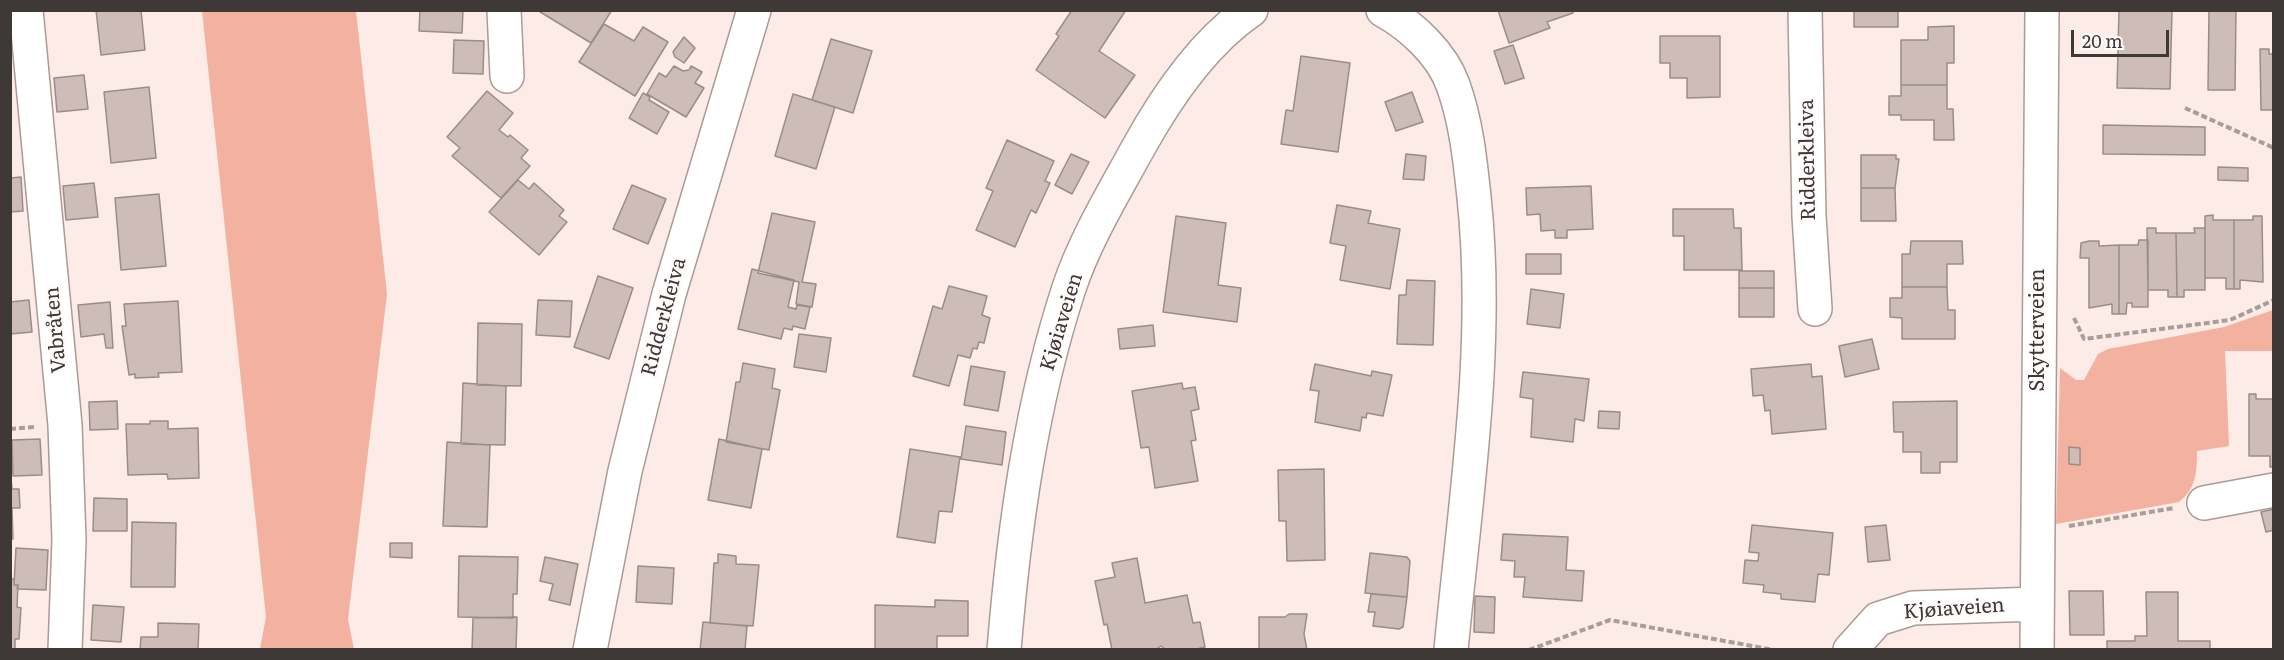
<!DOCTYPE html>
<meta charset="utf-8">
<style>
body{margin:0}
#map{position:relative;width:2284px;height:660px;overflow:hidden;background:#fcebe6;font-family:Literata,serif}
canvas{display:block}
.frame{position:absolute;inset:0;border:12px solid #3e3836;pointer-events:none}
.scale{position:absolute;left:2071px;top:30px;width:98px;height:27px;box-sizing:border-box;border:3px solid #3e3836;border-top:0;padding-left:8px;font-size:18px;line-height:21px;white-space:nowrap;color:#3e3836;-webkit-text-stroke:4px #fffbfa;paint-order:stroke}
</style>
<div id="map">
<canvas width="2284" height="660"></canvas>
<div class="frame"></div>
<div class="scale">20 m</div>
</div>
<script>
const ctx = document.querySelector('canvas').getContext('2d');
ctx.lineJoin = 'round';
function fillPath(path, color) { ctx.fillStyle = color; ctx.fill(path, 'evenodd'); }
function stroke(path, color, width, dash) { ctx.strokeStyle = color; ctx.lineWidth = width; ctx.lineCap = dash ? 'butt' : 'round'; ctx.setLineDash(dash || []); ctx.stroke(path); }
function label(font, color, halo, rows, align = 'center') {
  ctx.font = font + ' Literata,serif'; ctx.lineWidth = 5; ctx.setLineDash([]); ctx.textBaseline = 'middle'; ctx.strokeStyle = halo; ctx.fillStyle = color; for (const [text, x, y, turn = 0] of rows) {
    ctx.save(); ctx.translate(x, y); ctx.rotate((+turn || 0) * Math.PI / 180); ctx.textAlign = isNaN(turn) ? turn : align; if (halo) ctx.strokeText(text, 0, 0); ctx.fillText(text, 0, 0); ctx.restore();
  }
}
fillPath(new Path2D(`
 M202,11H356L387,294L348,619L354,649H260L266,617Z
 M2273,310V351H2225L2229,446L2197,451C2197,473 2196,488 2179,502L2056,524L2060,368L2076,380H2084L2098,354L2108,349L2224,327Z`), '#f3b19f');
const building = new Path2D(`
 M96,10H141L145,50L101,55Z
 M420,10H463L462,33L419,31Z
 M537,10H612L591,43Z
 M1072,10H1126L1099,51L1135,75L1105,118L1036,70L1059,36L1056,34Z
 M1498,10H1572L1573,13L1547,22L1550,28L1509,43Z
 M1854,10H1898V27H1854Z
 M2119,10H2172L2170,89L2117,88Z
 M2209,10H2236L2235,90H2208Z
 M604,24L634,41L643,27L668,42L635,96L579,62Z
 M1954,26V63H1947V85H1901V40H1928V27Z
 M1660,36H1720V97L1687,98V78H1670V63H1660Z
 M684,37L695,48L684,63L675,57L673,52Z
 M831,39L872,51L853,113L812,100Z
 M454,40L484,41L483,74L453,73Z
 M1513,45L1524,78L1505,84L1494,51Z
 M2260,49H2269V54H2274V110H2261Z
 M1301,56L1350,63L1338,152L1281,144L1286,110L1293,111Z
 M674,66L683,71L689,70L691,66L702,72L695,83L704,88L686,117L647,94L659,73L666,77Z
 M84,75L88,109L57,112L54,78Z
 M1901,85H1947V109H1953L1954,140H1934V120H1901V115H1889V96H1901Z
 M149,87L156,158L111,163L104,92Z
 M487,91L513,113L499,130L508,137L510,135L528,150L521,158L530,166L501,198L452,156L460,148L447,137Z
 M1412,92L1423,122L1396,131L1385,102Z
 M643,93L650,97L649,100L669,112L657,134L629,118Z
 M793,94L835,107L816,169L775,156Z
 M2103,125L2205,127V155L2103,154Z
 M1007,140L1054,161L1045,181L1050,183L1036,213L1031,210L1015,247L976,230L993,191L986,188Z
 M1071,154L1089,162L1072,194L1055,185Z
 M1406,154L1426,156L1424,180L1403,179Z
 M1861,155H1896V159H1899L1895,188H1861Z
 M2218,167L2248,168V181L2218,180Z
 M21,177L23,211L10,212V178Z
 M518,180L529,189L534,183L564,210L559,216L567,222L539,255L489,212Z
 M94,183L98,217L66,220L63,186Z
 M632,185L666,199L648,244L613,229Z
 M1591,186L1593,229L1567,230V238H1555V230L1541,231L1540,214L1527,215L1526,188Z
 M1861,188H1895L1896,221H1861Z
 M159,194L166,266L121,270L115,198Z
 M1337,205L1371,211L1368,223L1400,229L1390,289L1340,280L1346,246L1330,243Z
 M1673,209H1733L1734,228H1741L1742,270H1684V236H1673Z
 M772,213L815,222L802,282L816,284L812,307L796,304L799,282L758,273Z
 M2213,215V220H2234V289H2226V278H2205V216Z
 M1176,216L1226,223L1218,285L1241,288L1237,322L1163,312Z
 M2253,216H2262L2263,282L2240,280V289H2234V220H2253Z
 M2147,228H2156V233H2176L2177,297H2168V290H2148Z
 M2194,228H2205V290H2184V297H2177L2176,233H2195Z
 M2139,240H2148V307H2132V303H2127L2126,314H2119V245H2138Z
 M1911,241H1962L1963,264H1947V287H1902V254H1910Z
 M2089,241H2099V246L2119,245V314H2112V304L2089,308V258H2080L2081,243Z
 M1526,254H1561V274H1526Z
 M752,269L794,280L788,307L796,309L797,305L810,307L805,329L793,326L792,330L784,328L781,339L738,329Z
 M1739,271H1774V288H1739Z
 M598,276L633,288L609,359L574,347Z
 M1407,280L1435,281L1433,345L1397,344L1399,295H1406Z
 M949,286L987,296L982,315L990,318L984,343L979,342L977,349L973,348L970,358L958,355L949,386L913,376L933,306L942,309Z
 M1902,287H1947L1948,310H1955V339H1902V318L1890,317V298H1902Z
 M1739,288H1774V317H1739Z
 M1531,289L1564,294L1560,328L1527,324Z
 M29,300L32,332L10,334V302Z
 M538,300L572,301L570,337L536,335Z
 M178,301L182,372L158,373L159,377L135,378V374L129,375L122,326H126L124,304Z
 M110,302L113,348H106L104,334L81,337L78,305Z
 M478,323L522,324L521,386L477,385Z
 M1153,325L1155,346L1120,349L1118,329Z
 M799,334L831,338L826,372L794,367Z
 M1872,339L1879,369L1845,377L1839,346Z
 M743,363L775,369L772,388L780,390L769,450L726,442L736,382H740Z
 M1315,364L1371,376L1372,371L1392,375L1383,416L1367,413L1366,418L1362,417L1360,431L1315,422L1319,391L1310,390Z
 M1811,364L1812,377L1822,376L1826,429L1772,434L1770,410L1765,411L1763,395L1753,396L1751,369Z
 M971,366L1005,372L998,411L964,405Z
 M1523,372L1589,379L1584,421L1575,419L1573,442L1531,437L1533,399L1520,397Z
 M463,383L506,386L505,445L461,444Z
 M1182,383L1183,389L1195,387L1199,409L1191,411L1196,440L1191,441L1198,481L1155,488L1149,447L1141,448L1132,391Z
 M2249,394H2256V399H2274V467H2270V456H2249Z
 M117,401L118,429L90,430L89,402Z
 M1957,401V462H1940V473H1921V452H1903V432H1894L1893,402Z
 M1599,411L1620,412L1619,429L1598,428Z
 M150,421H168V429L198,428L199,478L168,479L167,474L128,475L126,424H150Z
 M966,426L1006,432L1002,465L961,459Z
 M40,439L42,475L13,476L12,440Z
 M719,439L762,449L751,508L708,500Z
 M447,442L490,445L487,527L443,526Z
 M2069,447L2080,448V465L2069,464Z
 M910,449L960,457L952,512L939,511L935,543L897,537Z
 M10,467L12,489H19L20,508H12L13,539H10Z
 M1324,469L1325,560L1287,561L1286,521H1279L1278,470Z
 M94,498L127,499V531H93Z
 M2274,509V530L2266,532L2261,512Z
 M132,522L176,523L175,587H131Z
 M1752,525L1833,533L1829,575L1818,574L1815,602L1781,599V594L1763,592L1764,585L1743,583L1745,560L1758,561L1759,553L1749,552Z
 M1886,525L1890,560L1868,562L1865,527Z
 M1503,534L1568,537L1566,570L1584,571L1582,601L1523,597L1525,577H1514L1515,561L1501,560Z
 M390,543H412V558L390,557Z
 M16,548L48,550L46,590L17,589L18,585H14Z
 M1370,553L1407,557L1410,561L1407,597L1365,593Z
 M718,554L736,556V564L759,565L753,626L710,623L714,563H718Z
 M459,556L518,557L517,594H513V618L458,617Z
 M545,557L578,564L570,605L549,600L553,584L540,581Z
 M1137,558L1145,603L1187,595L1193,623L1200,622L1205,647L1192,650H1166L1161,646L1155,650H1112L1107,624L1104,625L1095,581L1115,577L1112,563Z
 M638,566L674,568L672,604L636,602Z
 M10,579H14V585H18L17,607L21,608L19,639H15V650H10Z
 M2069,591H2103L2104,635H2070Z
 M2146,592H2178V641H2210V650H2107V641H2135V636H2147Z
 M1371,594L1407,597L1403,627L1399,629L1373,626L1375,612H1368Z
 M1475,596L1495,597L1494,633L1474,632Z
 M935,600L968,601V636H937V650H875V605L935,607Z
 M93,605L124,607L121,642L91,640Z
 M1289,614H1307L1304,634L1307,650H1259V617H1285Z
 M517,617L516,650H472L473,618Z
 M703,622L747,626L745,650H700Z
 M158,623L199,624L198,650H140L141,637H158Z`);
fillPath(building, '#cdbcb8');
stroke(building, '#9c8c88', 1.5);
const minor = new Path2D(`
 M26,10L65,425L69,540L65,650
 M504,10L507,76
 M1383,10C1412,26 1442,54 1453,85C1466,121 1470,159 1474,197C1490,347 1465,500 1451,650
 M1805,10L1809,216L1815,309
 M2204,503L2274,490
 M590,650L625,471L669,294L754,10
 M1004,650C1014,528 1031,404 1069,288C1085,240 1113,194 1137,150C1165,99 1202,43 1251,10
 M1850,650L1878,619L1913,608L2037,604
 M2037,650L2042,10`);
stroke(minor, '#ab9b97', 36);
stroke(new Path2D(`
 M2185,108L2274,148
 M2074,318L2084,339L2230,320L2274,300
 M10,429L34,427
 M2069,526L2174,508
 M1529,650L1610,620L1774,650`), '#a99d99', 4, [6, 3]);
stroke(minor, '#fff', 33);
label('20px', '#3e3836', '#fffbfa', [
 ["Ridderkleiva",1808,160,-91],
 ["Ridderkleiva",664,317,-75],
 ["Kjøiaveien",1062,322,-73],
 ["Vabråten",56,330,-95],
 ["Skytterveien",2038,330,-90],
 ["Kjøiaveien",1954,609,-4]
]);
</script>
